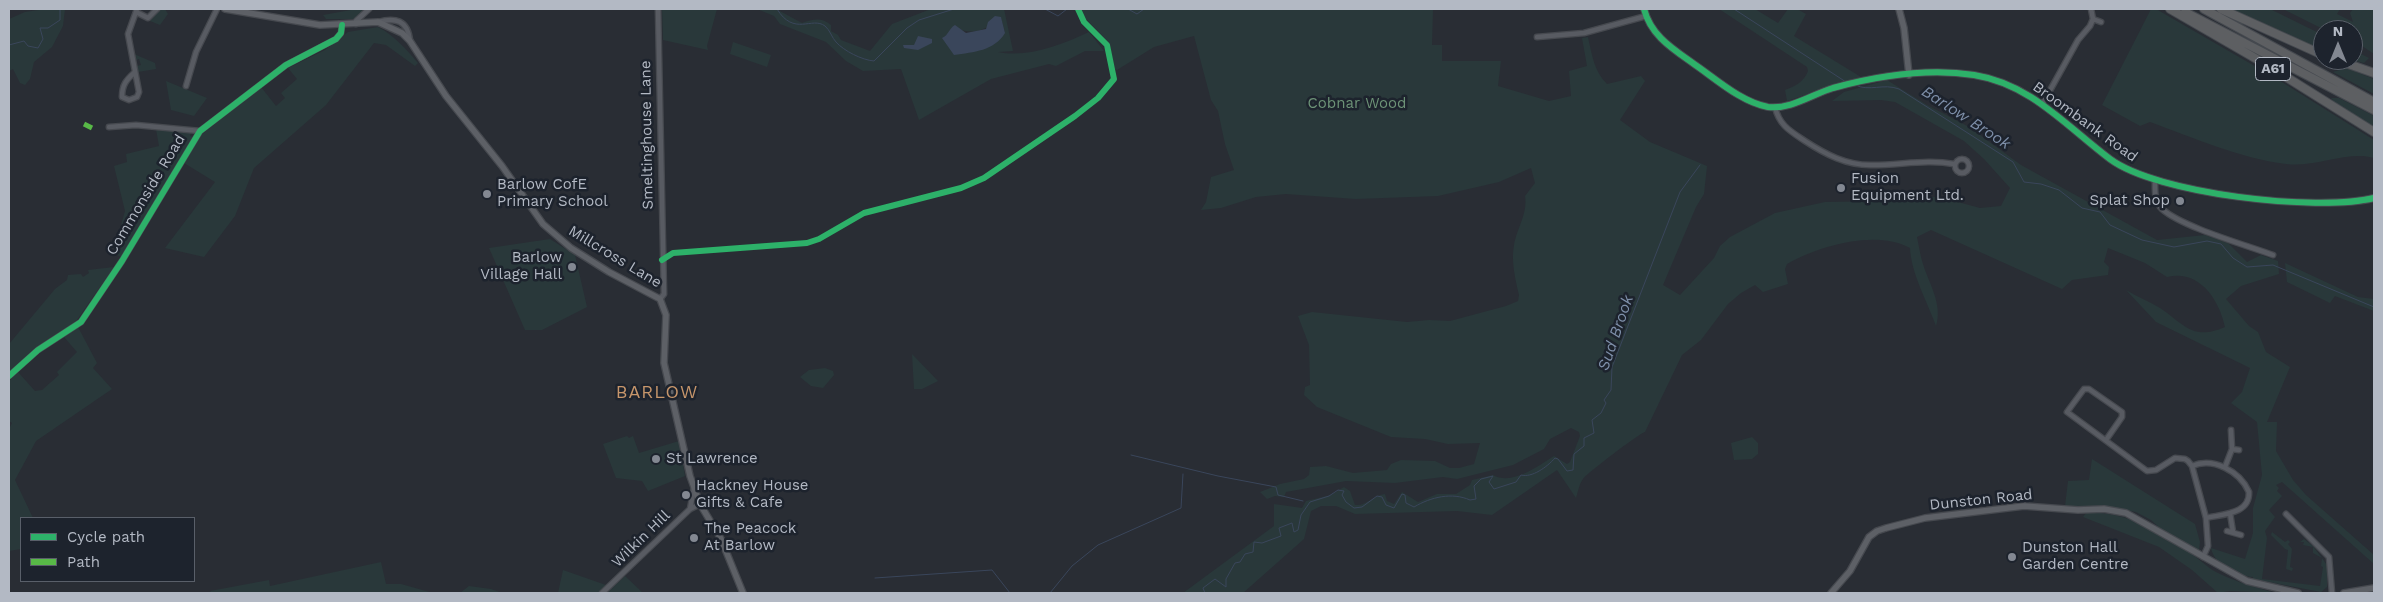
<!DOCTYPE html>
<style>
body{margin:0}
#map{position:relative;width:2383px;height:602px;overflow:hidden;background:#292d34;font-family:"Work Sans",sans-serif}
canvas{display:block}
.frame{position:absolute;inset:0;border:10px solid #b3b9c4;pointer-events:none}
.legend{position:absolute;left:20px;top:517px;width:175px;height:65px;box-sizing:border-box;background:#1d232d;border:1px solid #595f69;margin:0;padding:6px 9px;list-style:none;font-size:15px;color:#b3b9c4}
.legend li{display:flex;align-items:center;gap:10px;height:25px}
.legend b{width:25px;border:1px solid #595f69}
.north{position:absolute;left:2313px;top:20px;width:50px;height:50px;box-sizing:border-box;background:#1d232d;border:1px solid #595f69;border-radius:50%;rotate:0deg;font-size:14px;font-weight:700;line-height:20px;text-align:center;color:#b3b9c4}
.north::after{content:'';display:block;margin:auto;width:18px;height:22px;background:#838892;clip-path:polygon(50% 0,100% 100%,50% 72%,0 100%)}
</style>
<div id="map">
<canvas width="2383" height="602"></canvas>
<div class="frame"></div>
<ul class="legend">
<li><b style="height:6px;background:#2db169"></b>Cycle path</li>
<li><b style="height:6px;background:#58b947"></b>Path</li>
</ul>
<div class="north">N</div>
</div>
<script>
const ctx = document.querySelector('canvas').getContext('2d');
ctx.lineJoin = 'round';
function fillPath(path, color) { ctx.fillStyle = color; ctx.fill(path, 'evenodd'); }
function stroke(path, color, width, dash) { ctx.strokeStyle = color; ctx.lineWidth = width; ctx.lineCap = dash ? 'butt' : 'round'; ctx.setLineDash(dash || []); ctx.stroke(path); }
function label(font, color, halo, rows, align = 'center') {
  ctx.font = font + ' "Work Sans",sans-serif'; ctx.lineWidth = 5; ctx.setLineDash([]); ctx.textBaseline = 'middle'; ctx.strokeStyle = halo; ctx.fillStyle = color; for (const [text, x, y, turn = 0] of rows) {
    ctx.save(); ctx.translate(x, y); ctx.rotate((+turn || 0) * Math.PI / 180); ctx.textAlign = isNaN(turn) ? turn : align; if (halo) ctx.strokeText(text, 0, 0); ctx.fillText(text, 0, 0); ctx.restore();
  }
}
fillPath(new Path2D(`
 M45,9H65L63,26L52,47L34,62L30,79L25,85L20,83L13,69L9,71V19L25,12Z
 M160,9H165L168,14L160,25L150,21Z
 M356,9H362V13L353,19H326L323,15Z
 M662,9H717L707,46L708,50L663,40Z
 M757,9H776L802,23C813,19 822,17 831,25V31L838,35L841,40L870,51L892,24L931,9H1004L1013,51L998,52C1028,58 1061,45 1089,32L1104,51H1085L1056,66L1049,64L991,79L919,120L901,69L863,71L846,61L826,42L780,24L774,16ZM1001,18L1005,32L948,35L953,27C974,36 983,31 1001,18Z
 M1081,9H1435L1433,10L1432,45H1442V61H1501L1498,86L1549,101L1571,96L1569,71L1587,66L1582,38L1588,37C1592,55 1594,71 1607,84L1641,76L1645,81L1620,120L1650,142L1707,166L1704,194L1696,207L1663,285L1680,295L1714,258L1720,246L1730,237L1775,213L1825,202L1892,201L1896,195L1952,198L1954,201L1980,208L2001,206L2010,188L1984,159L1964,141L1895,102L1881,100L1832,101L1844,92L1887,80L1927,105L1969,127L2021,165L2157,240L2205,235L2228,243L2247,262L2261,255L2278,261L2279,274L2241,286L2226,299L2249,326L2258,332L2266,352L2290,367L2267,422H2277L2276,451L2293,480L2306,495L2374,555V564L2282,482L2276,485L2279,488L2277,491L2282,496L2269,510L2275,517L2265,531L2267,538L2262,579L2320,586L2323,567L2321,566L2322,558L2313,553V547L2303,545L2304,542H2300L2304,539L2313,546L2327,565V587L2321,592L2253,579V577C2237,576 2214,565 2211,548L2245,559L2253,533V508L2262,475L2257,422L2231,403L2242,392L2250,368L2156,322L2126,290C2137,297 2149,301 2160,308C2185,325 2193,341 2225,327C2219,299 2199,269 2167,277L2145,263L2108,248L2104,262L2109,267L2108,275L2072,280L2062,289L1931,230L1917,237C1919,246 1920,255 1923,264C1929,284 1943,304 1936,326C1927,301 1911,273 1910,248C1876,229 1818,246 1787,264L1785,269L1788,284L1763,292L1755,285L1741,293L1728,304L1701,340L1682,355L1645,432C1641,432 1586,474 1583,479C1579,484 1578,492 1576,498L1557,470L1492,515L1457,511L1355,514L1336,506H1321L1311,511L1304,539L1243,593H1183L1274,526V504L1302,508L1306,501L1331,495L1344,487L1350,491L1355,505C1367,506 1373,495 1385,494L1387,501L1394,504L1402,492L1418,502L1437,494H1456L1470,485L1472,480L1493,475C1512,486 1538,466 1554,456L1567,464L1570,462L1580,436L1579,432L1571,428L1550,439L1544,449L1513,465L1457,479L1443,477L1395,483L1346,481L1286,492L1284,497L1275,496L1267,499L1260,492L1280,484L1304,479L1309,475L1310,467L1326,466L1353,473L1387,470L1391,464L1401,460L1435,461L1450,468H1459L1474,464L1480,443L1448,444L1425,439L1391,437L1317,407L1304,395L1305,387L1310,385L1309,345L1298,316L1312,312L1407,322L1429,320L1450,321L1506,306L1518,301L1519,295C1515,278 1511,261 1514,245C1517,228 1528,213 1525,196L1535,183L1531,168L1499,182L1438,196L1356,199L1286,194L1256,197L1221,208L1201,210L1206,202L1211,177L1234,170L1225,144L1218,111L1211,100L1194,36L1154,47L1117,70L1115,69L1109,43L1086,19Z
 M1719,9H1755L1778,23L1788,9H1797L1806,14L1794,36L1861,77L1787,101L1785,90C1795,86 1804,82 1808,71L1807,67Z
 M2151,9H2156L2277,79L2374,140V158C2349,150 2314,168 2286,164C2239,158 2194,138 2150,122L2140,126L2102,105Z
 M2229,9H2270L2323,35V51Z
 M2283,9H2340L2337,14L2353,22L2350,13L2353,9H2374V54L2353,40V30H2325Z
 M378,27C395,36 406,49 418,63L415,66L386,45L374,43L326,105L254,168L235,216L204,257L165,248L215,182L184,163L201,135L261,87L276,106L285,98L281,93L297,79L288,68L325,50L348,32Z
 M733,42L771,55L767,67L730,54Z
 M2353,50L2369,58L2364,63L2352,60Z
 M134,54L155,63L156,69L138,72L137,66L141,65L139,59L136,60Z
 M2346,68L2374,79V94L2333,72Z
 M166,81L207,98L194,116L171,110Z
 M2331,98H2339L2374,116V127L2334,102Z
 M156,129L191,133L190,136L193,137L121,257L113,253L125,211L114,166L127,162L126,154L159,146Z
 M550,239L575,255L587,307L542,330H525L489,248Z
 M2285,263L2358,297L2374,299V311L2335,296L2330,303L2287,282Z
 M114,267L77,320L9,372V344L55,289L67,280L68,275L81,274L83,277L89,273L88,270Z
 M78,327L97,363L93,368L112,389L36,441L15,480L33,518H21V549L9,551V429L12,423L9,421V381L18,372L35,391L42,390L59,375L57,372L77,352L64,337Z
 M912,354L938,381L922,389H914Z
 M825,368L833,371L834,375L823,388L811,386L800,377L809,370Z
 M627,436L629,438L633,436L639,453L679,441L685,476L648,491L642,481L616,478L603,444Z
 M1752,437L1758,443V454L1752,459L1734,460L1731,443Z
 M2092,459L2195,524L2200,542L2199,551L2164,532L2151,520L2136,512L2106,507L2065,506L2068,481L2089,480Z
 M2086,513C2131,510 2175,539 2207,566C2221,578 2258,588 2276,593L2230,591L2218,593L2192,570L2159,547L2083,517Z
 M2272,532L2285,542L2288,540L2290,542L2288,544L2292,549L2290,567L2293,568L2292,571L2286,569L2288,550L2285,549L2271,535Z
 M381,562L386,584H401L433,593H212L210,591L269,580L270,586Z
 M563,570L606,585L599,593H558Z
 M625,576L643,593H607Z
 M469,586L491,589L502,593H460Z`), '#29383a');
fillPath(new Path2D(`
 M995,16L1001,17L1005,33C994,51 974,52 954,55L942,38C949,35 949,28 955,25L966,33L986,29L988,22Z
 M918,36L932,39V43L918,50L904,48L903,45H914Z`), '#3a465b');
stroke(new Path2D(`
 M777,9C794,37 812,16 825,26C830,30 832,38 836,42C844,51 862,60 874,61L907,28L919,20L954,9
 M1045,9L1058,16L1067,9
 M1128,9L1137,14L1144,9
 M1189,9H1194
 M1734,9L1846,82
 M9,45L24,41L28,46L38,48L43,39L40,28H48L60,20V9
 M1855,85C1870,92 1883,83 1899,89L2013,162L2024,182L2041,184L2059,190L2082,208L2100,212L2110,225L2142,240L2174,247L2207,241L2221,244L2233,258L2247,267L2273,265L2374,307
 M1131,455L1218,476L1276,487L1278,495L1303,501
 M875,578L992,570L1010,593
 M1050,593L1072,566L1098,545L1181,508L1183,474
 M1205,593L1203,588L1215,579L1226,587V579L1235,563L1240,562L1245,554L1253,552L1254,542L1262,543L1281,536L1279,528L1292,523L1294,532L1298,530L1301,515L1310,502L1329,496L1338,490L1344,491L1342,495L1346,502L1354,508L1362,507L1377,496L1382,497L1386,505L1394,508L1402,494L1405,495L1406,503L1414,507C1431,497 1452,492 1470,500L1476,499L1474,486L1481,479L1493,476L1489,482L1494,489L1516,482L1521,475C1532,478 1547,467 1555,458L1558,459L1567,471L1573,470L1574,454L1584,446V438L1594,433L1592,420L1601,413L1606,403L1604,400L1611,390L1612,367L1680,192L1700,165`), '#3a465b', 1);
const street = new Path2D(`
 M658,9L664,294L660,299
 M136,12L148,18L157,9
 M2093,19L2101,22
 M378,22C395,17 408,20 410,41
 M356,24V21L369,9
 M1537,37L1584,33L1646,16
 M135,72C126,80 122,85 122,97L129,100L137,97L139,92L128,34L137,9
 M186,86L196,52L217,9
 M2043,103L2078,40L2090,26L2093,19L2091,9
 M1775,107C1779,125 1790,131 1805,141C1825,154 1847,166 1873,165C1901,165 1927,159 1954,164
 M109,127L136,125L200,131
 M1955 166a7 7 0 1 1 14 0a7 7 0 1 1-14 0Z
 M2155,180C2155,190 2154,202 2162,209C2182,227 2246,245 2273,255
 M9,376L38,350L81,322L122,261L200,131L286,65L336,39L341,33L342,25
 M2106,440L2122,417V412L2089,389H2084L2067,412L2147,471L2156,470L2175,458L2185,459L2188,461L2192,466L2206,518L2208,546L2203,557
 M2232,449L2239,450
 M2192,466C2213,457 2240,471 2249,492C2250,514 2223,514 2206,518
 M2225,467L2232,449L2231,430
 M690,509L694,488
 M2230,513L2233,532
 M2286,514L2329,557L2332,593
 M2227,531L2241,535
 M602,593L690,509L700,504`);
const secondary = new Path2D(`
 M225,9L320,25L378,22L402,33L410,41L446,96L502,166L543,224L571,248L609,272L660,299L666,315L664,363L690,476L700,504L721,539L743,593
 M1644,9C1651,36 1673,49 1694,64C1716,79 1741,102 1768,107C1790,110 1813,94 1833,88C1877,76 1928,68 1974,75C2031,84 2066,126 2110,159C2157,194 2317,212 2374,198
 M1899,9L1904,28L1909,75
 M1831,593L1850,571L1869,537L1877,531L1886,528L1925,518L2024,506L2078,510L2104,509L2126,513L2247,581L2298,593
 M2344,593L2374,588`);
const highway = new Path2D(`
 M2170,9L2267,65L2374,132
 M2204,9L2374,102
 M2221,9L2323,55
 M2185,12L2374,110
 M2337,60L2374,73`);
stroke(street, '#46494f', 7);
stroke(secondary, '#46494f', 8);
stroke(highway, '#45494f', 10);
stroke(street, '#585b62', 4.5);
stroke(secondary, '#5d6066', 5.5);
stroke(highway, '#5d5f62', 8);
stroke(new Path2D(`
 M84,124L92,128`), '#58b947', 5, [10, 5]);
stroke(new Path2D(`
 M1644,9C1651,36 1673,49 1694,64C1716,79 1741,102 1768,107C1790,110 1813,94 1833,88C1877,76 1928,68 1974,75C2031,84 2066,126 2110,159C2157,194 2317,212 2374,198
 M662,260L673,253L807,243L819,239L864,213L961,188L984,178L1075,116L1098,98L1114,79L1107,45L1084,22L1078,9
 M9,376L38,350L81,322L122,261L200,131L286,65L336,39L341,33L342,25`), '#2db169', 6);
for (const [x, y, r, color] of [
 [1841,188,5,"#838892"],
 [487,194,5,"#838892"],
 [2180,201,5,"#838892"],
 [572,267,5,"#838892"],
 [656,459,5,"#838892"],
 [686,495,5,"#838892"],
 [694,538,5,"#838892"],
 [2012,557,5,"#838892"]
]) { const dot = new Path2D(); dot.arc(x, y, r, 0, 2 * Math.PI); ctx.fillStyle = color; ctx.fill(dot); stroke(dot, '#1d232d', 2); }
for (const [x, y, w] of [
 [2273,69,35]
]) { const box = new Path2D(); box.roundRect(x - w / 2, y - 11.5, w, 23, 4); ctx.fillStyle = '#1d232d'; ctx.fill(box); stroke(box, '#b3b9c4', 1); }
label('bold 14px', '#b3b9c4', null, [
 ["A61",2273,69]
]);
label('15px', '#6d9377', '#1d232d', [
 ["Cobnar Wood",1357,104]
]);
label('15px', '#b3b9c4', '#1d232d', [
 ["Broombank Road",2085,122,36],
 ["Smeltinghouse Lane",647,135,-91],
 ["Commonside Road",146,195,-59],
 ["Millcross Lane",615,257,31],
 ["Dunston Road",1981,500,-6],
 ["Wilkin Hill",641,539,-44]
]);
label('15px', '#b3b9c4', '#1d232d', [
 ["Fusion",1851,179],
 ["Equipment Ltd.",1851,196],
 ["Barlow CofE",497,185],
 ["Primary School",497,202],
 ["Splat Shop",2170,201,"right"],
 ["Barlow",562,258,"right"],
 ["Village Hall",562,275,"right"],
 ["St Lawrence",666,459],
 ["Hackney House",696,486],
 ["Gifts & Cafe",696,503],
 ["The Peacock",704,529],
 ["At Barlow",704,546],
 ["Dunston Hall",2022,548],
 ["Garden Centre",2022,565]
], 'left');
label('italic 16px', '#7e8fa9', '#1d232d', [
 ["Barlow Brook",1966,118,33],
 ["Sud Brook",1616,333,-71]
]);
ctx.letterSpacing = '1px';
label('18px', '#c7966b', '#1d232d', [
 ["BARLOW",657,393]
]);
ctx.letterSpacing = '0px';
</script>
